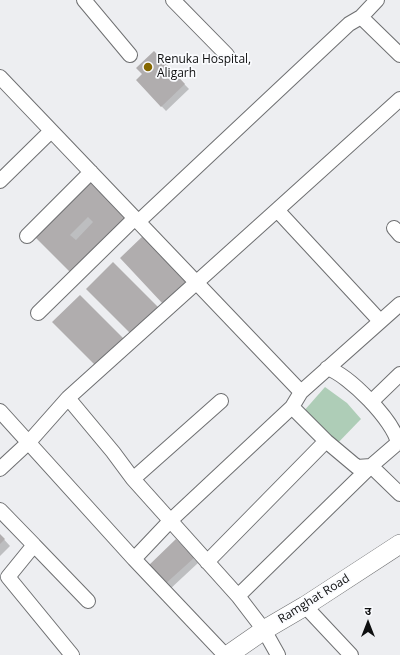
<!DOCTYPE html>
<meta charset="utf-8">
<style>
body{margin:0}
#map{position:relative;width:400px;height:655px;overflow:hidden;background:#edeef1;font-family:"Open Sans","Noto Sans Devanagari",sans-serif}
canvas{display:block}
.north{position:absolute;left:348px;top:603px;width:40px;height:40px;-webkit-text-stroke:3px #fafbfe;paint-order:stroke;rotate:0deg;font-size:11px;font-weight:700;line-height:16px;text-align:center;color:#0e0f10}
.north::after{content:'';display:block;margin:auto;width:14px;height:18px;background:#0e0f10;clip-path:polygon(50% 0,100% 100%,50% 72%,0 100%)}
</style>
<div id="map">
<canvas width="400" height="655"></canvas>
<div class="north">उ</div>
</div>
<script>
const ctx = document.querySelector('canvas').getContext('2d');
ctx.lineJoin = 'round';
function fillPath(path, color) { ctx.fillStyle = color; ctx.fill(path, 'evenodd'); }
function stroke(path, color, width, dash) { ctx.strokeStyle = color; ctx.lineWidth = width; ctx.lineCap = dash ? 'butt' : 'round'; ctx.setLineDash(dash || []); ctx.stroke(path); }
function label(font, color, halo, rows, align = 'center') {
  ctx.font = font + ' "Open Sans",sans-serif'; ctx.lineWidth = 3.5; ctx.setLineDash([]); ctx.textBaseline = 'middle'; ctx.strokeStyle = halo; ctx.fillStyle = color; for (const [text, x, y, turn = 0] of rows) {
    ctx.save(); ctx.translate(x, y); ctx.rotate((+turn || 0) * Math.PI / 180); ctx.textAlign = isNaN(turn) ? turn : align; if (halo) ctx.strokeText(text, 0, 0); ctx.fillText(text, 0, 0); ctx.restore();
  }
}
fillPath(new Path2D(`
 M325,387L347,403L361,419L333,448L303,412Z`), '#aecdb7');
fillPath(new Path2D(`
 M154,53L189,89L166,111L137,80L143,74Z
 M90,184L133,227L80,280L36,237Z
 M0,535L10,546L0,556Z
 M176,541L198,563L169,590L147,568Z`), '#0003');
fillPath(new Path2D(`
 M154,51L185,84L161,107L136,80L142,74L136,68Z
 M90,182L128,220L73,275L35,237ZM88,217L93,222L76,240L70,235Z
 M144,235L187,282L163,304L120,258Z
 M113,262L158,307L131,334L86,289Z
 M80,295L125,340L97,367L52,322Z
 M0,534L5,539L0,544Z
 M176,539L194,558L163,586L146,568Z`), '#b0adae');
const street = new Path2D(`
 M84,0L130,55
 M173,0L227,55
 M361,17L400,55
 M0,77L301,392L292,407L326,441L207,562
 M0,181L51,131
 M277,210L400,99
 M138,222L349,24L361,17L377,0
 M394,228L400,235
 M27,236L91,172
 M38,313L135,218
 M327,368C349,375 394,421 398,443
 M301,392L400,304
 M221,401L133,479L238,596L264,630L278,655
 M371,402L400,374
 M0,411L134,559L225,655
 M326,441L357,467L371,466
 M400,441L371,466L400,494
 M0,469L29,442L68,398
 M133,479L113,452L68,398L277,210L380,321
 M0,510L34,545L8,577L72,655
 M34,545L88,601
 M134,559L170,521L292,407
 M238,596L371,466
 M305,606L351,655`);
const secondary = new Path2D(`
 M228,655L264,630L305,606L400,544`);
stroke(street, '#6e6f71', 16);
stroke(secondary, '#6e6f71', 20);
stroke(street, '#fff', 14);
stroke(secondary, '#fff', 19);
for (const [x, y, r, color] of [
 [148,67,5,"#856700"]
]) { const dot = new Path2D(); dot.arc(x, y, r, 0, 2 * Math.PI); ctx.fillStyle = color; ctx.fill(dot); stroke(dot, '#fafbfe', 1.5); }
label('12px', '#0e0f10', '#fafbfe', [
 ["Renuka Hospital,",157,60],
 ["Aligarh",157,74]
], 'left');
label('12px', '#0e0f10', '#fafbfe', [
 ["Ramghat Road",314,599,-32]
]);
</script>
